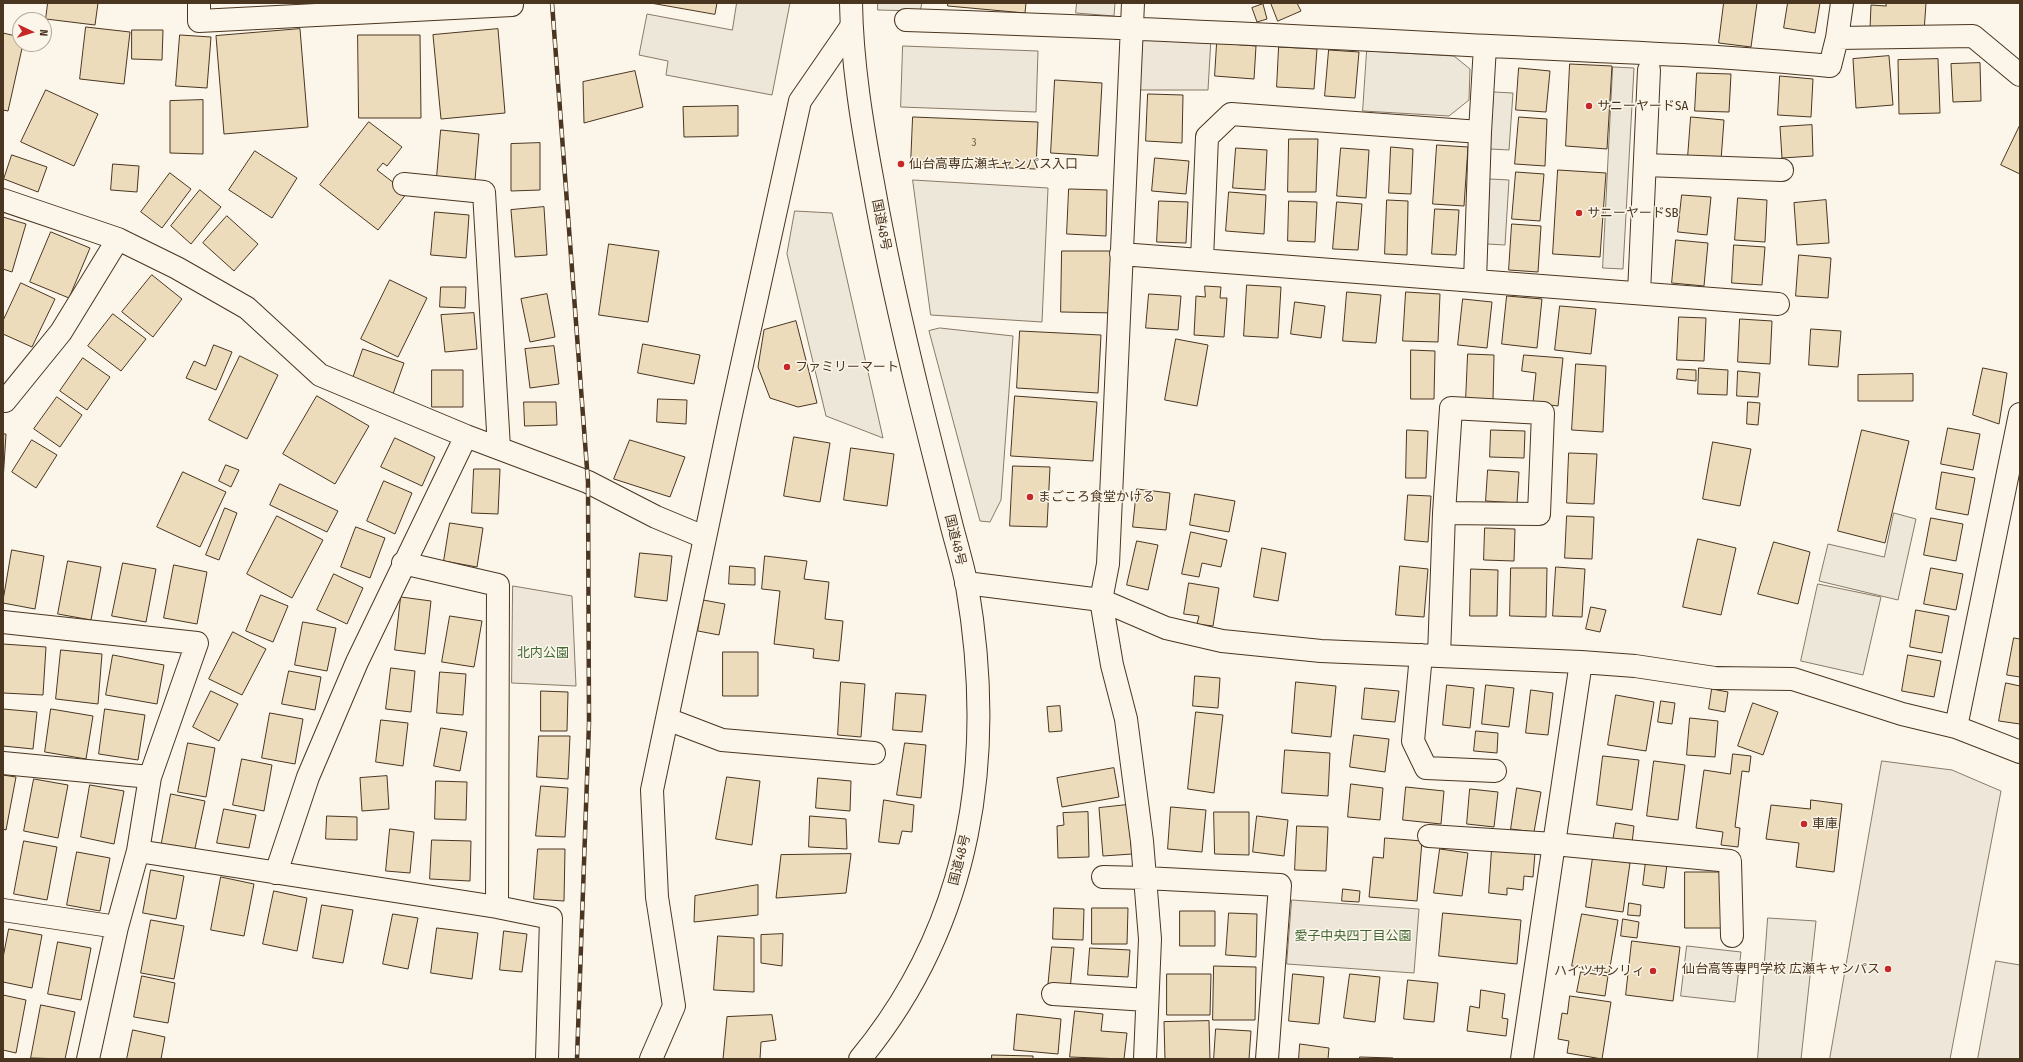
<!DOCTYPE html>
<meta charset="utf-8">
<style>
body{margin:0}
#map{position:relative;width:2023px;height:1062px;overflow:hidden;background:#fbf6e9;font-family:"Fira Sans Condensed",sans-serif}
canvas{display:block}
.frame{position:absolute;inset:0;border:4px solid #4a3520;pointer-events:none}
.north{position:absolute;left:12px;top:12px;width:40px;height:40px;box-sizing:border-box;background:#fbf6e9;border:1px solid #b4a999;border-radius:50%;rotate:94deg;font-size:11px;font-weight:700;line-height:16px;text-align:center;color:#4a3520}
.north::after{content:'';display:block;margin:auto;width:14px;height:18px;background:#c62828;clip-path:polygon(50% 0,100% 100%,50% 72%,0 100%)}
</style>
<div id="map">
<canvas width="2023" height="1062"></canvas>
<div class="frame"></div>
<div class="north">N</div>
</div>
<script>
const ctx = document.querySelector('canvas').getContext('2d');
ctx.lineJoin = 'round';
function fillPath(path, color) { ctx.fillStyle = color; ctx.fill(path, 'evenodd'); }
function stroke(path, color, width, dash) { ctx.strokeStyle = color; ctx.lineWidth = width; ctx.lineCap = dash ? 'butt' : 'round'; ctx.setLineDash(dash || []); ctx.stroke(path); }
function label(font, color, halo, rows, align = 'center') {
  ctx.font = font + ' "Fira Sans Condensed","Noto Sans JP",sans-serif'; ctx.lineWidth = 3; ctx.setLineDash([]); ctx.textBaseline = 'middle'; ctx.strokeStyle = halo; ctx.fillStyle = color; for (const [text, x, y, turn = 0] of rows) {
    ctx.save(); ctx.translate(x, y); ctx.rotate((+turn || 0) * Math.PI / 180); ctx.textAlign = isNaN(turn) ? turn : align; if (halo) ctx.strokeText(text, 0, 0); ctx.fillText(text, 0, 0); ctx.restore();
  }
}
const green = new Path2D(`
 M1140,35L1211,38L1208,90H1138Z
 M513,586L572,596L576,686L512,683Z
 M1882,761L1952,770L2001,791L1950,1059H1830Z
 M1292,900L1419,909L1414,973L1287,964Z
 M1996,961L2020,965V1059H1978Z`);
fillPath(green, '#ede6d9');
stroke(green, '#887966', 1);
const parking = new Path2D(`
 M737,3H790L772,95L666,75L668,61L639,55L647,14L732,30Z
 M878,3H922L920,11L878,10Z
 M1077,3H1115L1114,16L1076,13Z
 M903,46L1038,51L1036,112L901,107Z
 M1367,51L1454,56L1470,69L1469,100L1449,116L1363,111Z
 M1613,67L1634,68L1623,269L1603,268Z
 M1494,92L1513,93L1509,150L1490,149Z
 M1490,179L1509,180L1505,245L1487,244Z
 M913,180L1048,188L1042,322L931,315Z
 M795,211L832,213L883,438L826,416L787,254Z
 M940,328L1013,336L1001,500L990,522L980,521L929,331Z
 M1894,513L1916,519L1898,600L1819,581L1828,544L1884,557Z
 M1818,584L1881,597L1863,675L1801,661Z
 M1768,918L1816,921L1801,1059H1758Z
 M1687,946L1741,952L1735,1002L1681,996Z`);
fillPath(parking, '#ede7d9');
stroke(parking, '#887966', 1);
const building = new Path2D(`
 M48,3H98L95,25L46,19Z
 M651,3H717L715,14Z
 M948,3H1026L1025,13L948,6Z
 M1271,3H1297L1301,11L1278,21Z
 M1724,3H1757L1751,47L1719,43Z
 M1788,3H1820L1815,33L1784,28Z
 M1886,3H1926L1924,32L1870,29L1871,5L1886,6Z
 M1263,4L1267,19L1257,22L1252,8Z
 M86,27L130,32L124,84L80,79Z
 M300,29L308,127L224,134L216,36Z
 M498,29L505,113L441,119L433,35Z
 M132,30H163L162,60L132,59Z
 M3,33L20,37V44H23L8,111L3,110Z
 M180,35L211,37L207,88L176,86Z
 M358,35H420L421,118H359Z
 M1217,43L1256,46L1254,79L1215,76Z
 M1279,47L1317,49L1314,89L1277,87Z
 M1329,50L1359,52L1355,98L1325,96Z
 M1889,56L1893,105L1856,108L1853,59Z
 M1938,59L1940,113L1899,114L1898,60Z
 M1980,63L1981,101L1953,102L1951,64Z
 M1570,64L1612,66L1607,149L1566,146Z
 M1519,68L1550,71L1546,112L1516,110Z
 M635,71L643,107L584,123L583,82Z
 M1697,73L1731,74L1729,112L1695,111Z
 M1780,76L1813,79L1811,117L1778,115Z
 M1055,80L1102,83L1098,156L1051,153Z
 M46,90L98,114L74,166L21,142Z
 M1148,94L1183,95L1182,143L1146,141Z
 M203,100V154L170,153V101Z
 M738,106V136L684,137L683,107Z
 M913,117L1038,122L1036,169L911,164Z
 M1519,117L1547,119L1545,166L1515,164Z
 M1691,117L1724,120L1721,160L1688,157Z
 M369,122L402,147L387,166L383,163L377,170L407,193L378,230L320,185Z
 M1812,125L1813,156L1782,158L1780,127Z
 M2020,125V174L2001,165Z
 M441,130L479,134L475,180L437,177Z
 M1289,139H1318L1316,192H1288Z
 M540,143V190L511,191V144Z
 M1437,145L1468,147L1464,206L1433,204Z
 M1391,147L1413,149L1411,194L1389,193Z
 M1236,148L1267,150L1265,190L1233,188Z
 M1341,148L1369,150L1366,198L1337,196Z
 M255,151L297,178L272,218L229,190Z
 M12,155L47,167L38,192L4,179Z
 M1155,158L1189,161L1186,194L1152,191Z
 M113,164L139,166L137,192L111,190Z
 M1558,170L1606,173L1600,257L1553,254Z
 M1516,172L1544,174L1540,221L1512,219Z
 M170,173L191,189L162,228L141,212Z
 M1069,189L1107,190L1106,236L1067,234Z
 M200,190L221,207L191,244L171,226Z
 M1229,192L1266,195L1264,234L1226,231Z
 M1682,195L1711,197L1707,235L1678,232Z
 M1738,198L1767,200L1765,242L1735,240Z
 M1387,200L1408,201L1407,255L1385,254Z
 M1826,200L1829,243L1797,245L1794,203Z
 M1159,201L1188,202L1186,243L1157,242Z
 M1289,201L1317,202L1315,242L1288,241Z
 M1337,202L1362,204L1358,250L1333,249Z
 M544,207L547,255L515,257L511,210Z
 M1435,209L1459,210L1456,255L1432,254Z
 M435,212L469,215L466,258L431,255Z
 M227,216L258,244L234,271L203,243Z
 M3,217L26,224L12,272L3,269Z
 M1512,224L1541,226L1538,272L1509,270Z
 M51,232L90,248L69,298L30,282Z
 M1676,240L1708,243L1704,286L1672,283Z
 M609,244L659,251L648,322L599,315Z
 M1734,245L1765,247L1762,285L1732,283Z
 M1062,251H1116V313L1061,312Z
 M1799,255L1831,258L1828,298L1796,296Z
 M152,275L182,299L153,337L122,312Z
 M390,280L427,298L398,357L361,339Z
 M21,283L55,299L32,347L3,334V321Z
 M1247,285L1281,287L1278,338L1244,336Z
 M1205,286L1221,287L1220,298H1227L1224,337L1194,335L1196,296L1205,297Z
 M441,287H466L465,308L440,307Z
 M1347,292L1381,295L1376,343L1343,341Z
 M1406,292L1440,294L1438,342L1403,341Z
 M547,294L555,337L530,342L521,299Z
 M1149,294L1181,296L1178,330L1146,328Z
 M1507,296L1542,299L1537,348L1502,344Z
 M1463,299L1492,302L1487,348L1458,345Z
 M1295,302L1325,306L1321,338L1291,334Z
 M1560,306L1596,309L1591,354L1555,350Z
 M474,313L477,349L445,352L441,315Z
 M113,314L146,339L121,371L88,346Z
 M1679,317L1706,318L1704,361L1677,360Z
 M1740,319L1772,321L1770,364L1738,362Z
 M796,321L817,403L798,407L770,398L758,367L764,330Z
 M1811,329L1841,331L1838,367L1809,365Z
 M1020,331L1101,335L1098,393L1017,388Z
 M1176,339L1208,345L1197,406L1165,400Z
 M643,344L700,355L694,384L638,373Z
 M214,345L232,352L216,390L186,378L194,361L205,366Z
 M554,346L559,384L530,388L525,349Z
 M363,349L404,363L393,394L352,381Z
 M1411,350L1435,351L1434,399H1411Z
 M1468,354L1494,355L1493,400H1466Z
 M1524,355L1563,358L1558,406L1533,403L1536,373L1522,371Z
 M240,356L278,375L247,439L209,420Z
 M83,358L110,377L87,410L60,391Z
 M1576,364L1606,366L1603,432L1572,430Z
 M1699,368L1728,370L1727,395L1698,394Z
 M1983,368L2007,373L1999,424L1973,415Z
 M1678,369L1696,370V381L1677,379Z
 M432,370H463V407H432Z
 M1738,371L1760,373L1758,397L1737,396Z
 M1913,374V401H1858V375Z
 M317,396L369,426L335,484L283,454Z
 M1015,396L1097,402L1093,461L1011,456Z
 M57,397L82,415L60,447L34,429Z
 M658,399L687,400L686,424L657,422Z
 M524,402H556L557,425L525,426Z
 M1748,402L1760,403L1758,425L1747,424Z
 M1948,428L1980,434L1973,470L1941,464Z
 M1407,430L1428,431L1426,478H1406Z
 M1491,430L1525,431L1524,458L1490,457Z
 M1862,430L1909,441L1885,543L1838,531Z
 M3,434H6L3,481Z
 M794,437L830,443L820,502L784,496Z
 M395,438L435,457L422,486L381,467Z
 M32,440L57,455L36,488L12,472Z
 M630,440L685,457L670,497L614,479Z
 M1713,442L1751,449L1740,506L1703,499Z
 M851,448L894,454L887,506L844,500Z
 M1569,453L1597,454L1594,504L1567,503Z
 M226,465L239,470L231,487L219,481Z
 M1013,466L1050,467L1047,527L1010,526Z
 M474,469H500L498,514L472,513Z
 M1488,470L1519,472L1517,503L1486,501Z
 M183,472L226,492L200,547L157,527Z
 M1942,472L1975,478L1968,515L1936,509Z
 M384,481L412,493L395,534L367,521Z
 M280,484L338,511L327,532L270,505Z
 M1137,489L1170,493L1166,530L1133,527Z
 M1195,494L1235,501L1229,532L1190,525Z
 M1408,495L1431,496L1428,542L1405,540Z
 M225,508L237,513L219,560L206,555Z
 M277,516L323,540L292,598L247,574Z
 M1567,516L1594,517L1592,559L1565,558Z
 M1931,518L1963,524L1956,561L1924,555Z
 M450,523L483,528L477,567L444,561Z
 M356,527L385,538L370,578L341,567Z
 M1485,528L1515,529L1514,561L1484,560Z
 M1191,532L1227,540L1221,567L1202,563L1199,577L1182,574Z
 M1698,539L1736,548L1721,615L1683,607Z
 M1137,541L1158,545L1148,590L1127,585Z
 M1774,542L1810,552L1798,604L1758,594Z
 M1262,548L1286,553L1278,601L1254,597Z
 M12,550L44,556L35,609L3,603Z
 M640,553L672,556L667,601L635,597Z
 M765,556L807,561L804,579L829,582L825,619L843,621L839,661L813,658L814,649L774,644L780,591L762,589Z
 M68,561L101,567L91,620L58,614Z
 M123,563L156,569L146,622L112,616Z
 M174,565L207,572L197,624L164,618Z
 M730,566L755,568V585L729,584Z
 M1400,566L1428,569L1424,617L1396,615Z
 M1556,567L1585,569L1582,617L1553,616Z
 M1511,568H1547L1546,617L1510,616Z
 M1931,568L1963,574L1956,610L1924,604Z
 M1471,569L1498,570L1497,616H1470Z
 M334,574L363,588L347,624L317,610Z
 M1189,583L1219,588L1213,626L1197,624L1199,616L1184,614Z
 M261,595L288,606L273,642L246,631Z
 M401,597L431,601L425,654L395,650Z
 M703,600L725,604L719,635L698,631Z
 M1591,607L1606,610L1600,632L1586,629Z
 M1916,610L1949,616L1942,653L1910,647Z
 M450,616L482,621L474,667L442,662Z
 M303,622L336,628L327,671L295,665Z
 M233,632L266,649L242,695L209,679Z
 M2014,638L2020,639V677L2007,675Z
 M3,644L46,647L43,695L3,693Z
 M61,650L102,654L98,704L56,699Z
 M723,652H758V696H723Z
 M113,655L164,665L157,704L106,695Z
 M1908,655L1941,661L1934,697L1902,691Z
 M391,668L415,671L411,712L386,709Z
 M289,671L321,677L315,710L282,704Z
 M440,672L466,674L463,715L437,713Z
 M1195,676L1220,678L1218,708L1193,706Z
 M841,682L865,684L861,737L838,735Z
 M1296,682L1336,686L1331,737L1292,733Z
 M2006,683L2020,686V724L1999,721Z
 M1447,685L1474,688L1470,728L1443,725Z
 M1486,685L1514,688L1509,727L1482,724Z
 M1365,688L1399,691L1395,722L1362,719Z
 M1712,689L1728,692L1725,712L1709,709Z
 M1531,690L1553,693L1548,735L1526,733Z
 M211,691L238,704L219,741L193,727Z
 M541,691L568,692L567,731H541Z
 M896,693L926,695L922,732L893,730Z
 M1616,695L1654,702L1646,751L1608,745Z
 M1661,701L1675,703L1672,724L1658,722Z
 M1753,703L1778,712L1763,755L1738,746Z
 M1060,706L1062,731L1049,732L1047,707Z
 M3,709L37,712L33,749L3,746Z
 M51,709L93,716L86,759L45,752Z
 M105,709L145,715L138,760L99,754Z
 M1196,712L1223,715L1214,793L1188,789Z
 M270,713L303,719L295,764L262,758Z
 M1690,718L1718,721L1715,757L1687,755Z
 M381,720L408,723L403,766L376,762Z
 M441,728L467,732L460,771L434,766Z
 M1476,731L1498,733L1497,753L1474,751Z
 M1354,735L1389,739L1385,772L1350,767Z
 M539,736H570L568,779L537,777Z
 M188,743L215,748L206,797L178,792Z
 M905,743L926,745L921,798L897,795Z
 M1285,750L1330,753L1328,796L1282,793Z
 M1733,754L1751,756L1749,772L1742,771L1735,827L1740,828L1738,847L1721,845L1723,832L1696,828L1704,770L1730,774Z
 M1603,756L1639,760L1632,810L1597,805Z
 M242,759L272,765L264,811L233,805Z
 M1654,761L1685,765L1678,820L1647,816Z
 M1114,768L1119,797L1062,807L1057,778Z
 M3,775L16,777L6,830L3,829Z
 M387,776L389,809L362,811L360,778Z
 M727,777L760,781L752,845L716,839Z
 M818,778L851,781L850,811L816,808Z
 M34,779L68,785L58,838L24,831Z
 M436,781L467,782L466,820L435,819Z
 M1351,784L1383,788L1380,820L1348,817Z
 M90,785L124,791L114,844L81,837Z
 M541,786L568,788L565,837L536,836Z
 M1406,787L1444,791L1441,824L1403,820Z
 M1517,788L1541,792L1534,832L1511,829Z
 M1470,789L1498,792L1494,827L1467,824Z
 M171,794L205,801L194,853L161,847Z
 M884,800L914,805L912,832L902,831L899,844L879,842Z
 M1811,800L1842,804L1834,872L1796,867L1799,843L1766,839L1771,805L1810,809Z
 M1127,805L1132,854L1103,856L1099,808Z
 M1171,807L1206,810L1202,852L1168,849Z
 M224,809L256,815L249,848L217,843Z
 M1088,812L1089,857L1058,858L1057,826L1064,825L1063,813Z
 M1214,812H1249V855L1215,854Z
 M327,816L357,817V840L326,839Z
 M810,816L846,819L847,849L809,847Z
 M1257,816L1288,820L1284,856L1253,852Z
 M1616,823L1634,826L1632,843L1613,841Z
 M1297,826L1328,827L1326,871L1295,870Z
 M390,829L414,832L410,873L386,871Z
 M1385,838L1422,841L1417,901L1369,897L1373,857L1383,858Z
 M432,840L471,841L470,881L430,879Z
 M24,841L57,847L47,900L14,894Z
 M538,849H565L564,901L534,899Z
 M1440,849L1468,853L1462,896L1434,893Z
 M1492,849L1535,853L1533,877L1524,876L1523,890L1507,888V895L1489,893Z
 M77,852L110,858L100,911L67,905Z
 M851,854L846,893L776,898L781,855Z
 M1593,857L1630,863L1623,912L1586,907Z
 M1646,861L1667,864L1664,888L1643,885Z
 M151,870L184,876L176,919L143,913Z
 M1685,872H1721V928H1685Z
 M221,877L254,884L244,936L211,930Z
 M758,885V915L694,922L695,896Z
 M1343,889L1360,891L1359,902L1342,901Z
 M274,891L307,898L297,951L263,944Z
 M1629,903L1641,905L1640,916L1628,915Z
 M322,905L353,910L343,963L313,958Z
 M1054,908L1084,909L1083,940L1053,939Z
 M1092,908H1128L1127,944H1092Z
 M1180,911H1215V946H1180Z
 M1229,913L1257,914L1256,957L1226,955Z
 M1443,913L1521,920L1517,964L1439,956Z
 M393,914L418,918L408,969L383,964Z
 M1582,914L1618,920L1609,973L1572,966Z
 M1623,919L1639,922L1637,938L1621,936Z
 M151,920L184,926L174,979L141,973Z
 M437,928L478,933L472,979L431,973Z
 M9,929L42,935L32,988L3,982V958Z
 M504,931L527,934L522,972L500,970Z
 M783,934L782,966L761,963V935Z
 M718,936L754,938V992L714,990Z
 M1632,941L1680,947L1673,1001L1626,995Z
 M58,942L91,948L81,1000L48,994Z
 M1052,947L1074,948L1070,990L1048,988Z
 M1090,948L1130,950L1128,977L1088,975Z
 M1214,966L1256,967L1255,1020H1213Z
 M1581,972L1608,976L1605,996L1577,992Z
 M1167,974H1211L1210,1015H1167Z
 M1293,974L1324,977L1319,1024L1289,1021Z
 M1350,974L1380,977L1375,1022L1344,1018Z
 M142,976L175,983L168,1023L134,1017Z
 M1408,980L1438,983L1434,1022L1404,1019Z
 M1481,990L1505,994L1502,1018L1508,1019L1506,1036L1467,1031L1470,1006L1479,1008Z
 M3,995L26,1000L16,1053L3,1050Z
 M1570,996L1611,1002L1602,1059L1567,1053L1569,1041L1558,1039L1562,1013L1567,1014Z
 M41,1005L75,1012L65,1059L31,1058Z
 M1075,1011L1103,1014L1101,1031L1127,1033L1124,1059L1070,1057Z
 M1017,1014L1061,1019L1058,1054L1014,1050Z
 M772,1015L776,1040L761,1042L760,1059H723L727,1017Z
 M1209,1021L1210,1059H1165L1164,1022Z
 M1216,1029L1251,1031L1249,1059H1214Z
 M133,1030L165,1037L161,1059H127Z
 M1300,1044L1329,1048L1328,1059H1299Z
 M992,1055L1033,1056V1059H992Z
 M1360,1057L1393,1058V1059H1360Z`);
fillPath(building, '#ecdcbc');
stroke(building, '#4a3520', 1);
const minor = new Path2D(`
 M199,3V21L512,5V3
 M1133,3L1108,564L1101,600L1112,665L1126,719L1142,841L1150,939L1145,1059
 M906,20C1093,26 1281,35 1468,45C1588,51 1709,54 1830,66L1837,38L1842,3
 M1837,38L1973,36L2020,75
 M1645,165L1782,170
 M404,184L484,192L499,448
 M3,200L118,239L177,268L247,308L320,375L466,436L588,482L656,517L704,537
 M1121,254L1778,304
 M1202,260L1207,137L1231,114L1480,132
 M1475,281L1480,132L1485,46
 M1639,293L1649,70
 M3,401H5L61,332L118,239
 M403,563L498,585L497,907
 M1101,600L1166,628L1222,641L1321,651L1581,662L1635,666L1715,678L1793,679L1902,714L1956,727L2020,752
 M3,622L197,643L150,777L138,851L117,927L88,1059
 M1421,655L1413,741L1426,768L1495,771
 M1439,656L1444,513L1451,408L1543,413L1539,514L1444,513
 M667,719L722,740L874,753
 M1956,727L2020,414
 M3,763L150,777
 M1429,836L1554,844L1730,861L1732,936
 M138,851L497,907L551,918L547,1059
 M276,873L308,777L357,662L466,436
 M1103,877L1145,878L1280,885L1267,1059
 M3,910L117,927
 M1053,994L1147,1000
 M651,1059L674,1006L657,897L652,790L730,419L800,101L851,27
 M1522,1059L1581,662`);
const tertiary = new Path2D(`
 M966,583L1101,600`);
const trunk = new Path2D(`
 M851,3C852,63 862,124 873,183C886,257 903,331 921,404C931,445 942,486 952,527C957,546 963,566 967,586C996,756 973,922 860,1059`);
stroke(minor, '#4a3520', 24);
stroke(tertiary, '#4a3520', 24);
stroke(trunk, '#4a3520', 24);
stroke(minor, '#fbf6e9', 22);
stroke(tertiary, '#fbf6e9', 22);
stroke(trunk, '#fbf6e9', 22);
const rail = new Path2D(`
 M552,3L588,482L589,723L577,1059`);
stroke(rail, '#4a3520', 4.5);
stroke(rail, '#fbf6e9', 3, [9]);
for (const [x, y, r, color] of [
 [1589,106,4,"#c62828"],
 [901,164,4,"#c62828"],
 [1579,213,4,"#c62828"],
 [787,367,4,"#c62828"],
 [1030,497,4,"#c62828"],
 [1804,824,4,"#c62828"],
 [1888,969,4,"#c62828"],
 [1653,971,4,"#c62828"]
]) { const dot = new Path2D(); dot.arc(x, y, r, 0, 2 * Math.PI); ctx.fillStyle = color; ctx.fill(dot); stroke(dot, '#fbf6e9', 1.5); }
label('11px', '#725f47', null, [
 ["3",974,143]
]);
label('13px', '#4a3520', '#fbf6e9', [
 ["サニーヤードSA",1597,106],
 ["仙台高専広瀬キャンパス入口",909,164],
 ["サニーヤードSB",1587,213],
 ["ファミリーマート",795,367],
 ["まごころ食堂かける",1038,497],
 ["車庫",1812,824],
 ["仙台高等専門学校 広瀬キャンパス",1880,969,"right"],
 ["ハイツサンリィ",1645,971,"right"]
], 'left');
label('13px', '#4a3520', '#fbf6e9', [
 ["国道48号",881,225,79],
 ["国道48号",955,540,76],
 ["国道48号",960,860,-76]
]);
label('13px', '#436837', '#fbf6e9', [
 ["北内公園",543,653],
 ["愛子中央四丁目公園",1353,936]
]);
</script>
